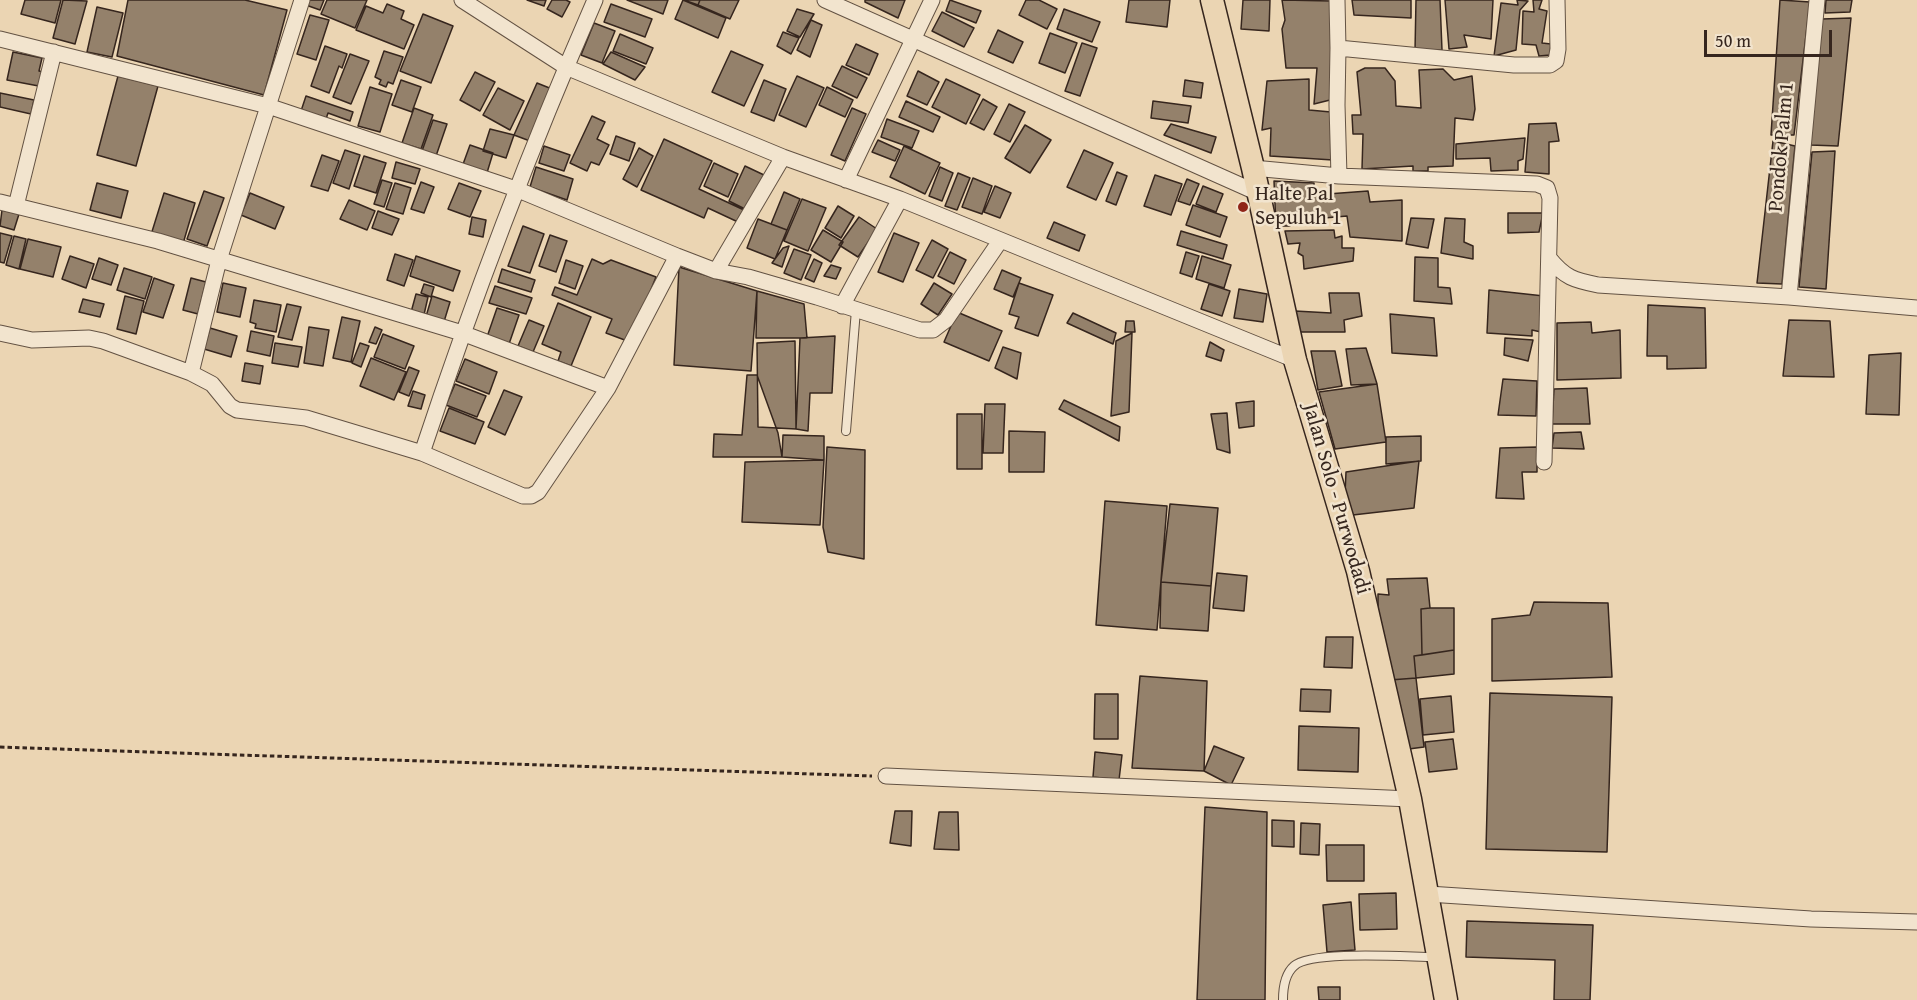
<!DOCTYPE html>
<style>
body{margin:0}
#map{position:relative;width:1917px;height:1000px;overflow:hidden;background:#ebd5b3;font-family:"Gentium Book Plus",serif}
canvas{display:block}
.scale{position:absolute;left:1704px;top:30px;width:128px;height:27px;box-sizing:border-box;border:3px solid #36261e;border-top:0;padding-left:8px;font-size:18px;line-height:21px;white-space:nowrap;color:#36261e;-webkit-text-stroke:4px #f2e4ce;paint-order:stroke}
</style>
<div id="map">
<canvas width="1917" height="1000"></canvas>
<div class="scale">50 m</div>
</div>
<script>
const ctx = document.querySelector('canvas').getContext('2d');
ctx.lineJoin = 'round';
function fillPath(path, color) { ctx.fillStyle = color; ctx.fill(path, 'evenodd'); }
function stroke(path, color, width, dash) { ctx.strokeStyle = color; ctx.lineWidth = width; ctx.lineCap = dash ? 'butt' : 'round'; ctx.setLineDash(dash || []); ctx.stroke(path); }
function label(font, color, halo, rows, align = 'center') {
  ctx.font = font + ' "Gentium Book Plus",serif'; ctx.lineWidth = 5; ctx.setLineDash([]); ctx.textBaseline = 'middle'; ctx.strokeStyle = halo; ctx.fillStyle = color; for (const [text, x, y, turn = 0] of rows) {
    ctx.save(); ctx.translate(x, y); ctx.rotate((+turn || 0) * Math.PI / 180); ctx.textAlign = isNaN(turn) ? turn : align; if (halo) ctx.strokeText(text, 0, 0); ctx.fillText(text, 0, 0); ctx.restore();
  }
}
const building = new Path2D(`
 M25,0H61L55,23L21,14Z
 M63,0L87,1L75,44L53,38Z
 M128,0H245L287,10L264,95L117,56Z
 M305,0H324L320,10L303,4Z
 M327,0H367L355,28L321,14Z
 M527,0H546L544,6Z
 M552,0H566L570,2L562,17L547,9Z
 M627,0H668L663,14Z
 M683,0L726,18L718,38L675,19Z
 M684,0H700L698,5Z
 M700,0H739L730,19L698,5Z
 M865,0H905L898,18L865,2Z
 M950,0L981,11L976,23L946,11Z
 M1026,0H1039L1057,9L1047,29L1019,15Z
 M1129,0H1170L1167,27L1126,22Z
 M1243,0H1270L1269,31L1241,29Z
 M1282,0L1332,1L1330,100L1314,104L1317,68H1286L1282,29L1285,20Z
 M1352,0H1411V18L1354,15Z
 M1416,0H1440L1442,50L1415,51Z
 M1445,0H1493L1491,39L1464,35L1467,47L1449,49Z
 M1517,0L1528,1L1520,10L1516,50L1494,56L1501,3L1518,5Z
 M1533,0H1542L1539,9L1547,11L1542,43L1551,44L1550,55L1539,56L1536,45L1522,44L1523,11L1534,12Z
 M1780,0L1810,2L1794,135H1771Z
 M1826,0H1852L1850,12L1825,13Z
 M387,4L404,11L401,19L414,25L404,49L356,30L366,6L383,13Z
 M611,4L652,19L645,37L604,22Z
 M97,7L123,13L112,57L87,52Z
 M797,9L814,14L800,37L787,31Z
 M1064,9L1100,22L1092,42L1057,29Z
 M942,12L974,28L964,47L932,31Z
 M423,14L453,26L431,83L400,71Z
 M310,15L329,20L316,60L297,54Z
 M1851,18L1838,146L1810,145L1822,19Z
 M811,20L822,25L810,57L797,50Z
 M594,23L615,31L602,63L581,55Z
 M998,30L1023,42L1013,63L988,52Z
 M783,32L799,38L791,54L777,46Z
 M1050,33L1077,43L1065,73L1039,63Z
 M620,34L653,48L646,64L613,51Z
 M1082,43L1097,48L1080,96L1065,91Z
 M856,44L878,54L869,75L846,65Z
 M325,46L347,54L342,68L339,66L329,93L311,86Z
 M384,51L403,57L393,84L388,82L386,87L379,84L381,80L375,77Z
 M731,51L763,65L744,106L712,92Z
 M13,52L42,58L39,71L47,73L44,87L7,80Z
 M611,52L645,67L635,80L603,64Z
 M350,54L369,61L351,104L333,97Z
 M842,66L867,78L857,98L832,86Z
 M1365,68H1385L1395,81L1396,106L1421,108L1419,70L1443,69L1454,80L1472,76L1475,109L1473,120L1455,118L1453,166L1428,167V171H1413V166L1362,169L1363,134H1353L1352,115H1361L1357,72Z
 M918,71L939,82L927,105L907,96Z
 M475,72L495,82L480,111L460,100Z
 M118,76L158,86L136,166L97,155Z
 M797,76L824,88L806,127L779,115Z
 M946,79L980,95L966,124L932,107Z
 M1309,79V110L1331,112L1333,160L1270,156L1271,128L1262,130L1267,81Z
 M401,80L421,87L412,112L392,105Z
 M764,80L786,89L774,121L751,112Z
 M1185,80L1203,83L1201,98L1183,96Z
 M537,83L552,89L530,141L514,135Z
 M370,87L392,94L380,132L358,126Z
 M827,87L853,100L845,117L819,105Z
 M498,88L524,101L510,130L483,115Z
 M0,93L34,100L31,114L0,107Z
 M306,96L353,112L350,121L328,113L325,122L300,114Z
 M983,99L997,107L984,130L970,123Z
 M906,101L940,117L933,132L899,117Z
 M1153,101L1191,106L1188,123L1151,118Z
 M1009,104L1025,112L1010,142L994,134Z
 M414,108L433,115L421,149L402,143Z
 M852,108L866,114L845,161L831,155Z
 M592,116L605,122L597,139L609,145L599,165L591,162L587,171L570,163Z
 M887,119L919,131L912,148L881,137Z
 M433,120L447,124L436,156L422,151Z
 M1556,123L1559,141L1549,142V174L1525,172L1529,124Z
 M1171,124L1216,137L1211,153L1164,135Z
 M1025,125L1051,140L1030,173L1005,158Z
 M490,129L514,135L506,158L483,151Z
 M616,136L635,143L629,161L610,154Z
 M1525,138L1523,159L1518,161V170L1491,171L1490,158L1456,159V144Z
 M664,139L712,161L699,189L744,210L738,222L708,208L704,218L641,190Z
 M878,140L900,150L895,161L872,152Z
 M1773,141L1795,146L1782,284L1757,283Z
 M470,145L493,153L486,176L462,167Z
 M544,146L570,155L564,171L539,163Z
 M904,146L940,163L925,194L890,177Z
 M639,148L653,156L637,187L623,179Z
 M345,150L360,155L349,189L333,183Z
 M1084,150L1113,163L1096,200L1067,187Z
 M1835,151L1826,289L1799,287L1812,152Z
 M322,155L339,161L328,191L311,186Z
 M364,156L386,163L376,193L354,186Z
 M396,162L420,169L415,184L392,178Z
 M714,163L738,174L728,197L704,186Z
 M745,166L764,175L747,210L729,201Z
 M536,167L573,179L567,200L530,187Z
 M940,167L953,173L942,201L929,196Z
 M1117,172L1127,176L1116,205L1106,201Z
 M958,173L970,178L957,210L945,206Z
 M1155,175L1182,184L1171,215L1144,206Z
 M973,178L992,186L982,214L962,207Z
 M1187,179L1199,184L1190,205L1178,201Z
 M382,180L392,183L384,207L374,204Z
 M1274,181L1314,183V195L1368,191L1370,202L1402,200V241L1350,237L1347,216L1290,221V226H1276Z
 M421,182L434,187L424,213L411,209Z
 M97,183L128,191L121,218L90,210Z
 M395,183L411,188L403,214L386,209Z
 M459,183L481,191L470,217L448,209Z
 M995,186L1011,193L1000,218L984,212Z
 M1203,186L1223,194L1216,212L1196,204Z
 M204,191L224,198L207,246L187,239Z
 M784,192L800,199L787,230L771,224Z
 M164,193L195,203L182,247L150,238Z
 M250,193L284,207L275,229L241,215Z
 M802,199L826,208L808,251L784,241Z
 M349,200L375,211L367,230L340,219Z
 M1193,205L1227,217L1220,237L1186,225Z
 M838,206L854,216L841,238L825,228Z
 M2,210L19,214L14,230L0,226Z
 M378,211L399,219L392,235L372,228Z
 M1508,213H1543L1539,232L1508,233Z
 M472,217L486,220L483,237L469,234Z
 M859,217L877,229L858,257L839,245Z
 M1411,218L1434,219L1428,248L1406,244Z
 M1445,218L1465,219L1464,242L1473,246V259L1441,253Z
 M758,219L787,230L775,259L747,248Z
 M1054,222L1085,235L1079,251L1047,238Z
 M523,226L544,234L530,273L508,266Z
 M823,230L843,242L831,262L811,250Z
 M1334,230L1335,238L1342,236V248H1354L1353,261L1304,269L1303,256L1298,253L1300,243L1288,244L1285,231Z
 M1181,231L1227,245L1223,259L1177,245Z
 M0,233L12,236L4,263L0,262Z
 M894,233L919,243L903,282L878,272Z
 M550,235L567,241L556,272L539,266Z
 M14,236L26,239L19,269L6,265Z
 M28,239L61,247L53,277L20,269Z
 M932,240L948,249L933,278L916,270Z
 M789,246L782,267L772,263L783,248Z
 M794,249L811,255L801,280L784,273Z
 M950,252L966,260L954,284L938,276Z
 M1186,252L1199,256L1192,277L1180,273Z
 M395,254L413,260L404,286L387,280Z
 M70,256L94,264L86,288L62,279Z
 M416,256L460,271L453,291L410,276Z
 M1202,256L1231,265L1224,288L1196,279Z
 M1415,257L1438,258V287L1450,288L1452,304L1414,301Z
 M99,258L118,265L111,285L92,279Z
 M592,259L603,264L611,260L656,277L630,342L606,333L612,319L552,295L555,287L577,295Z
 M814,259L822,263L814,282L805,278Z
 M566,260L583,266L575,289L559,283Z
 M831,265L841,268L836,279L824,276Z
 M679,267L757,291L751,371L674,365Z
 M124,268L152,277L145,299L117,290Z
 M502,269L535,280L531,292L498,282Z
 M1002,270L1021,278L1013,297L994,289Z
 M154,278L174,285L163,318L143,312Z
 M191,278L206,282L198,314L183,310Z
 M223,283L246,288L240,317L217,312Z
 M934,283L952,294L938,315L921,304Z
 M1019,283L1053,295L1038,336L1015,328L1019,317L1009,314Z
 M424,284L434,287L431,297L421,293Z
 M1209,284L1230,291L1222,316L1201,309Z
 M495,286L532,298L526,314L489,303Z
 M1239,289L1267,294L1263,322L1234,318Z
 M1489,290L1544,296L1541,332L1532,330V336L1487,333Z
 M757,291L804,304L807,338H756Z
 M1329,293H1359L1362,316L1344,320L1345,332H1298L1295,311L1331,313Z
 M416,294L428,297L423,319L410,316Z
 M125,296L144,301L136,334L117,329Z
 M432,296L450,302L443,325L425,320Z
 M83,299L104,304L100,317L79,312Z
 M254,300L281,305L276,332L255,328L256,324L250,322Z
 M558,303L591,317L571,366L558,361L561,352L542,344Z
 M287,304L301,307L292,340L278,337Z
 M1648,305L1705,308L1706,368L1667,369V356H1647Z
 M497,308L519,315L509,344L487,337Z
 M957,312L1002,331L989,361L944,342Z
 M1073,313L1116,333L1113,344L1067,323Z
 M1390,314L1434,318L1437,356L1392,353Z
 M342,317L360,321L351,362L333,358Z
 M529,320L544,326L533,352L518,346Z
 M1789,320L1830,321L1834,377L1783,376Z
 M1126,321H1134L1135,332H1125Z
 M1591,322L1592,333L1620,330L1621,378L1557,380V323Z
 M309,327L329,330L323,366L304,363Z
 M375,327L382,330L376,344L369,342Z
 M210,328L237,336L231,357L204,349Z
 M251,331L274,336L270,356L247,351Z
 M1132,333L1129,412L1111,416L1116,341Z
 M383,334L414,346L405,369L374,357Z
 M835,336L832,393H810L808,431L796,429L800,338Z
 M1505,338L1533,340L1528,361L1504,355Z
 M795,341L796,429L758,427L757,343Z
 M1210,342L1224,350L1221,361L1206,356Z
 M275,343L302,347L298,367L272,363Z
 M360,343L369,346L361,367L352,363Z
 M1003,347L1021,353L1017,379L995,368Z
 M1366,348L1377,384L1351,385L1346,349Z
 M1311,351H1335L1342,386L1318,390Z
 M1901,353L1899,415L1866,414L1869,355Z
 M371,358L406,372L394,400L360,386Z
 M465,359L497,372L489,394L456,381Z
 M245,363L263,366L260,384L242,381Z
 M409,367L419,371L409,396L399,392Z
 M747,375H757L778,433L782,457H713L714,434L742,435Z
 M1503,379L1537,381L1536,416L1498,415Z
 M455,384L486,396L477,417L446,405Z
 M1377,384L1386,442L1335,449L1319,392Z
 M1587,388L1590,424H1552L1554,389Z
 M504,390L522,397L505,435L488,427Z
 M413,391L425,395L421,409L408,406Z
 M1064,400L1120,427L1119,441L1059,409Z
 M1254,401V426L1239,428L1236,403Z
 M985,404H1005L1003,453H983Z
 M449,408L484,422L475,444L440,431Z
 M1227,413L1230,453L1217,449L1211,414Z
 M957,414H982V469H957Z
 M1009,431L1045,432L1044,472H1009Z
 M1581,432L1584,449L1552,448L1554,433Z
 M783,435L824,436V460L782,457Z
 M1421,436V461L1386,464V437Z
 M827,447L865,450L864,559L828,552L823,527Z
 M1537,447V472H1522L1524,499L1496,498L1500,448Z
 M824,460L820,525L742,522L745,462Z
 M1419,461L1414,508L1344,516L1346,472Z
 M1105,501L1167,506L1157,630L1096,625Z
 M1170,504L1218,508L1211,586L1161,582Z
 M1217,573L1247,576L1244,611L1213,608Z
 M1427,578L1430,608L1421,609L1422,655L1414,656L1416,678L1390,680L1378,639V594L1389,595L1387,579Z
 M1161,582L1211,586L1208,631L1160,628Z
 M1534,602L1608,603L1612,677L1492,681V619L1530,615Z
 M1430,608H1454V650L1422,655L1421,609Z
 M1326,637H1353L1352,668L1324,667Z
 M1454,650V674L1416,678L1414,656Z
 M1140,676L1207,681L1204,771L1132,768Z
 M1416,678L1424,747L1401,750L1390,680Z
 M1301,689L1331,690L1330,712L1300,711Z
 M1490,693L1612,697L1607,852L1486,849Z
 M1095,694H1118V739H1094Z
 M1451,696L1454,732L1423,735L1420,699Z
 M1299,726L1359,728L1358,772L1298,770Z
 M1453,739L1457,769L1429,772L1425,742Z
 M1214,746L1244,758L1231,785L1204,771Z
 M1095,752L1122,755L1119,780L1093,777Z
 M1205,807L1267,812L1265,1000H1197Z
 M895,811H912L911,846L890,843Z
 M939,812H958L959,850L934,849Z
 M1272,820L1294,821V847L1272,846Z
 M1301,823L1320,824L1319,855L1300,854Z
 M1326,845H1364V881H1327Z
 M1396,893L1397,929L1360,930L1359,894Z
 M1351,902L1355,950L1327,952L1323,905Z
 M1467,921L1593,925L1590,1000H1554L1555,960L1466,957Z
 M1318,987H1340V1000H1319Z`);
fillPath(building, '#94816b');
stroke(building, '#36261e', 1.5);
const service = new Path2D(`
 M846,431L856,310
 M1283,1000C1283,989 1285,974 1294,966C1311,950 1408,957 1435,957`);
const minor = new Path2D(`
 M462,0L566,67L783,157L900,199L1295,360
 M825,0L1258,193
 M1337,0L1338,48
 M0,39L268,106L516,189L677,256L716,271L748,277L817,297L920,330H933L946,320L1000,241
 M1253,168L1339,176L1537,184L1547,188L1550,198L1544,462
 M1339,176L1337,105L1338,48L1514,65H1550L1556,61L1558,49L1557,0
 M846,180L932,0
 M0,202L158,241L462,333L608,388
 M16,206L54,52
 M1549,258C1565,278 1574,280 1598,285L1789,297L1917,308
 M716,271L783,157
 M1789,297L1817,0
 M842,306L900,199
 M0,333L32,340L89,338L103,341L191,373L212,384L230,406L237,410L306,418L422,453L523,496H531L538,492L608,388L677,256
 M191,373L219,260L302,0
 M422,453C473,299 530,149 595,0
 M886,776L1410,799
 M1428,894L1811,919L1917,922`);
const primary = new Path2D(`
 M1212,0L1253,168L1295,360L1358,571L1410,799L1446,1000`);
stroke(service, '#635243', 10);
stroke(minor, '#635243', 17);
stroke(primary, '#36261e', 25);
stroke(new Path2D(`
 M0,747L872,776`), '#36261e', 3, [4.5, 3]);
stroke(service, '#f2e4ce', 8);
stroke(minor, '#f2e4ce', 15);
stroke(primary, '#ebd5b3', 22);
for (const [x, y, r, color] of [
 [1243,207,6,"#8f2418"]
]) { const dot = new Path2D(); dot.arc(x, y, r, 0, 2 * Math.PI); ctx.fillStyle = color; ctx.fill(dot); stroke(dot, '#f2e4ce', 2); }
label('21px', '#36261e', '#f2e4ce', [
 ["Pondok Palm 1",1782,147,-85],
 ["Jalan Solo - Purwodadi",1336,499,74]
]);
label('21px', '#36261e', '#f2e4ce', [
 ["Halte Pal",1255,195],
 ["Sepuluh 1",1255,219]
], 'left');
</script>
